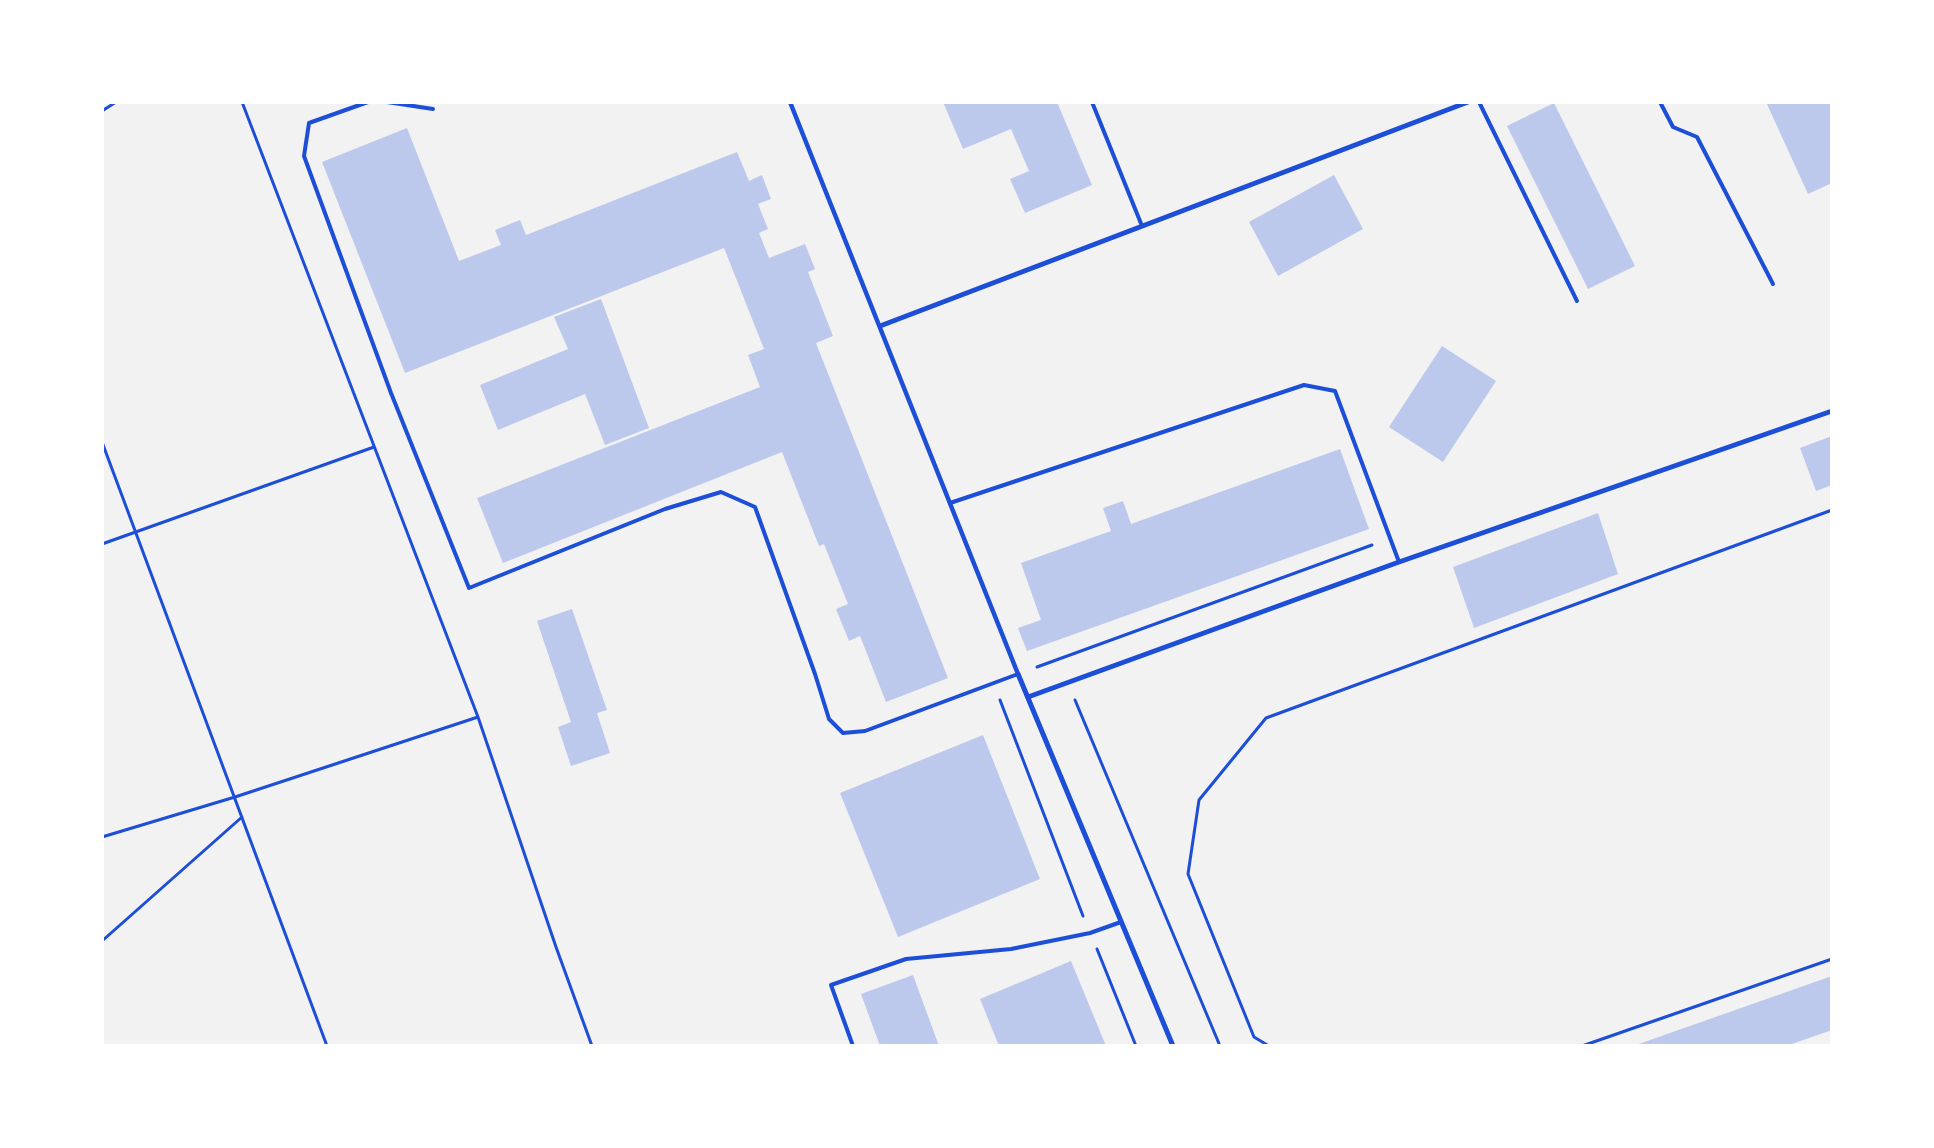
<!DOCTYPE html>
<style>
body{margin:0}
#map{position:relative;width:1934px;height:1148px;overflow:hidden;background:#f2f2f2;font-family:Helvetica,sans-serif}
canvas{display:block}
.frame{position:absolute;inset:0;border:104px solid #fff;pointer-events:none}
</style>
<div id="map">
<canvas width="1934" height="1148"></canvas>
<div class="frame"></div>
</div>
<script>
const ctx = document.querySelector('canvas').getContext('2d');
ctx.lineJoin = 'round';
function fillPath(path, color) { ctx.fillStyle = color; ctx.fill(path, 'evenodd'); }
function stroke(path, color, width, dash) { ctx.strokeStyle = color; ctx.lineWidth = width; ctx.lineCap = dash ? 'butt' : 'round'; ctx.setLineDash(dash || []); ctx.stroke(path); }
fillPath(new Path2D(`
 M943,102H1057L1092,185L1025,213L1010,179L1029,171L1011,129L963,149Z
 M1766,102H1832V183L1808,194Z
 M1554,103L1635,266L1588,289L1507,126Z
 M407,128L459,261L501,245L495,230L520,220L526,235L737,152L749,181L762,175L771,199L758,204L768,229L759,233L769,258L805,244L815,269L808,272L833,336L816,343L948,678L886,702L860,636L849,641L836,609L848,604L824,544L819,546L782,452L503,563L477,498L760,387L748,355L764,349L724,248L405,373L322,162Z
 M1334,175L1363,229L1278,276L1249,222Z
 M601,299L649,428L605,445L585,394L498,430L480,385L568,349L554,317Z
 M1442,346L1496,381L1443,462L1389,427Z
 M1832,436V485L1816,491L1800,448Z
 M1340,449L1369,529L1027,651L1018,628L1041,620L1021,563L1111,531L1103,508L1123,501L1131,524Z
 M1598,513L1618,574L1474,628L1453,567Z
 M572,609L607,710L597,713L610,753L571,766L558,727L571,722L537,621Z
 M983,735L1040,879L898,937L840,793Z
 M1071,961L1106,1046H999L980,999Z
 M913,975L939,1046H880L861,994Z
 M1832,976V1030L1786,1046H1633Z`), '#bdc9ec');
stroke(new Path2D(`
 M242,102L478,717L556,947L592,1046
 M102,111L116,102
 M102,442L327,1046
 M102,544L374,447
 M1037,667L1372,545
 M1000,700L1083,916
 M1075,700L1220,1046
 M102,837L235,797L478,717
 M102,941L242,817
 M1097,949L1136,1046
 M1269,1046L1254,1037L1188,874L1199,800L1266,718L1832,510
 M1582,1046L1832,959
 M1830,1046L1832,1045`), '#1d4ed8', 3);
stroke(new Path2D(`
 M368,102L309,123L304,156L391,393L469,588L665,509L721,492L755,507L815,674L829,719L843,733L865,731L1018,674
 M387,102L433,109
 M1092,102L1142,226
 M1479,102L1577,301
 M1660,102L1673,127L1697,137L1773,284
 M950,503L1304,385L1335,391L1399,562
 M853,1046L831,985L906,959L1011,949L1090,933L1121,922`), '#1d4ed8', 4);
stroke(new Path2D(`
 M790,102L1018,674`), '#1d4ed8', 4.5);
stroke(new Path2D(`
 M880,326L1468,102
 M1018,674L1173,1046
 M1028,697L1399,562L1832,411`), '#1d4ed8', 5);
</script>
